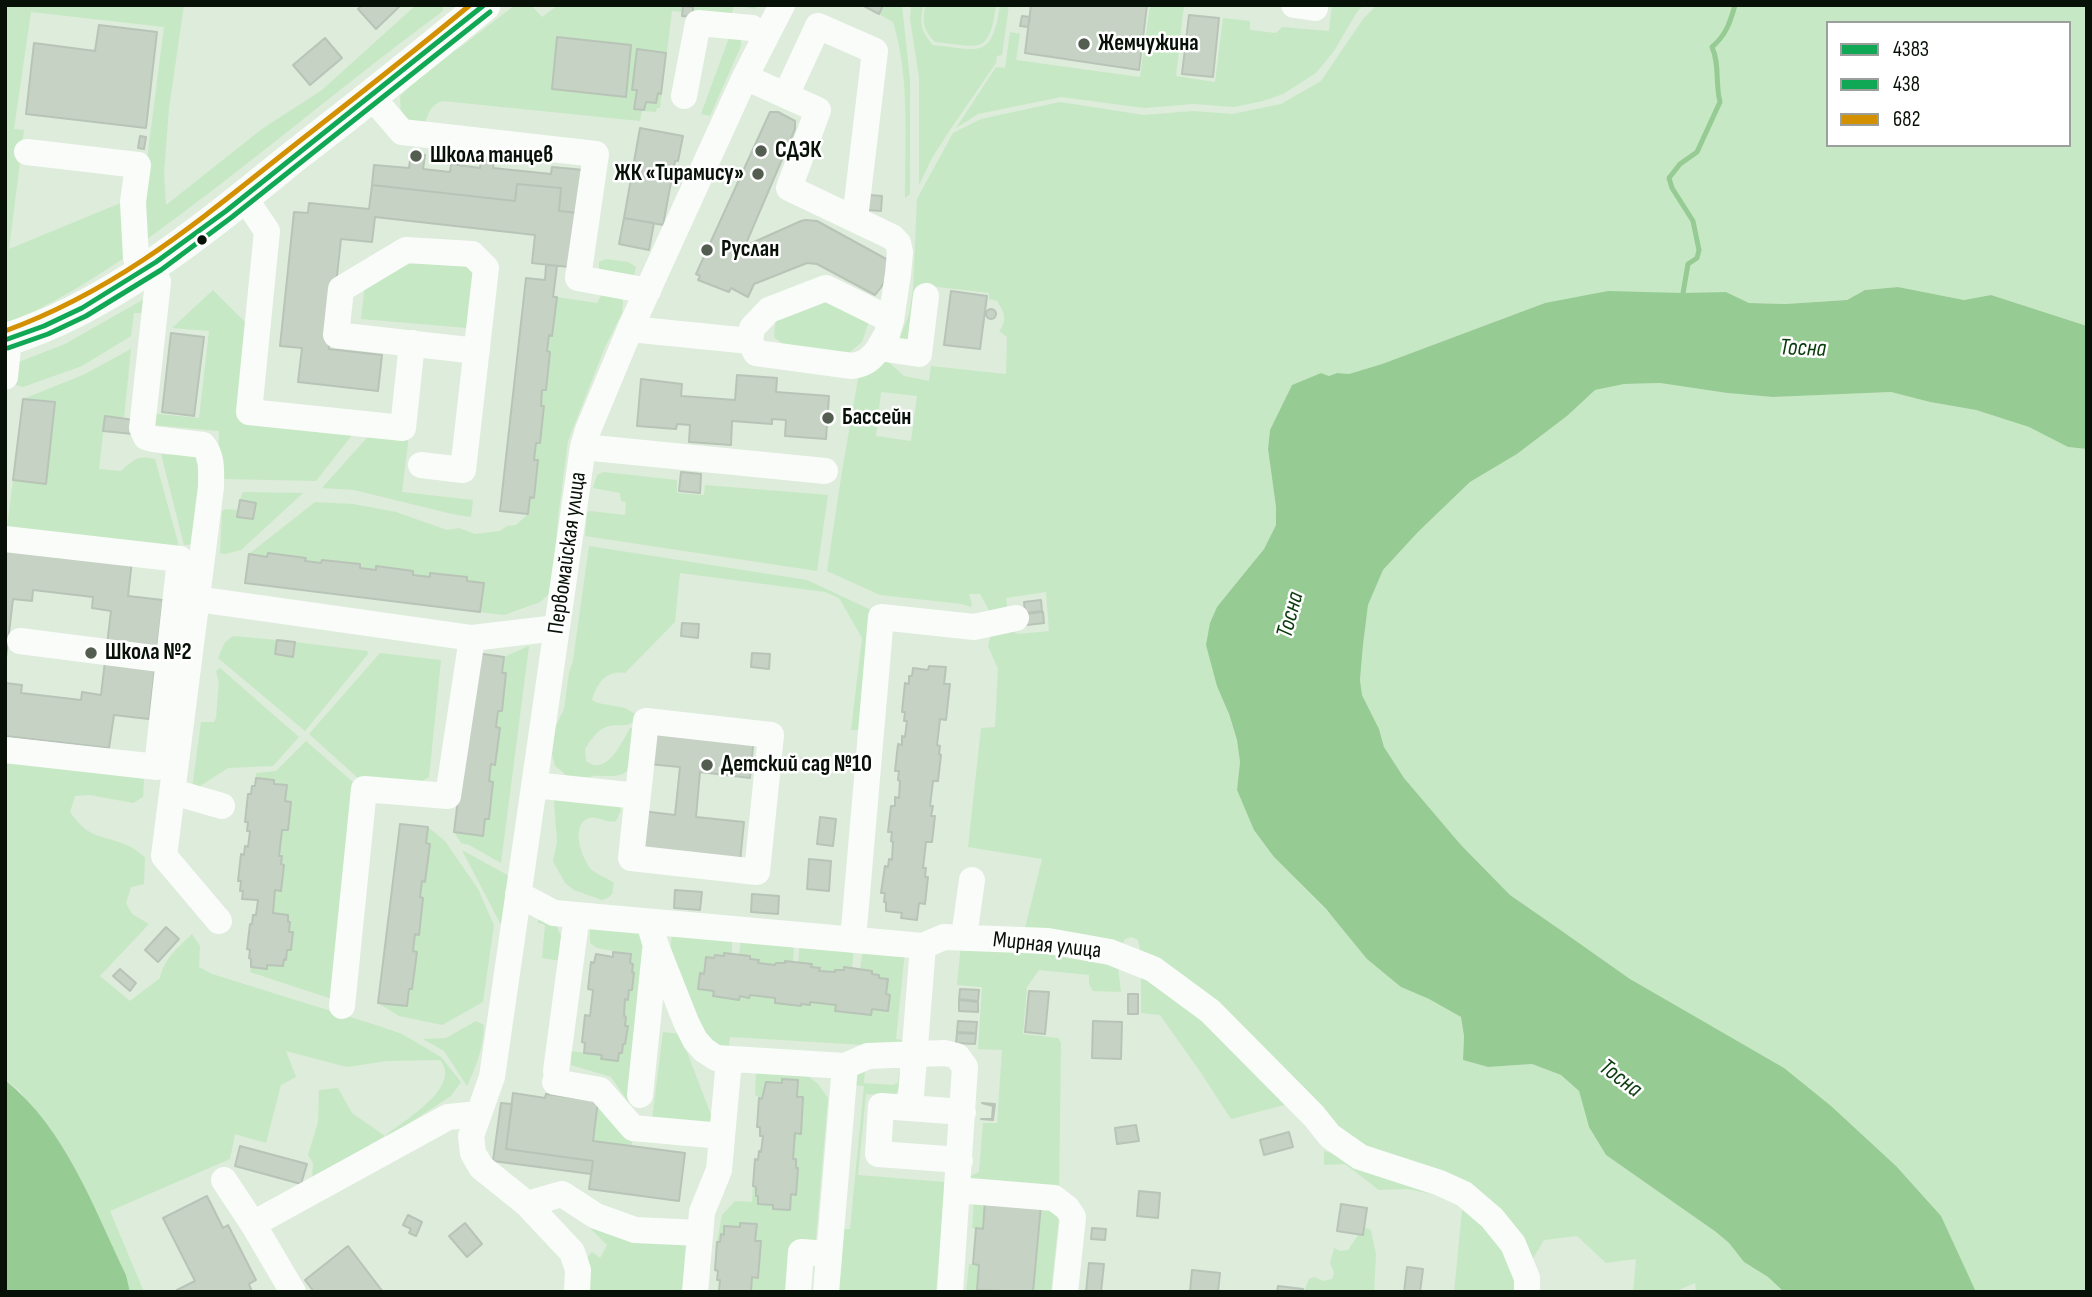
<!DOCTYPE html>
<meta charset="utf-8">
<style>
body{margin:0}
#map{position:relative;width:2092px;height:1297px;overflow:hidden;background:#ddecdb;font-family:"Sofia Sans Condensed",sans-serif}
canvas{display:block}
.frame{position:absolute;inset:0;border:7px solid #081107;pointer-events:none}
.legend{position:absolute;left:1826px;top:21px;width:245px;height:126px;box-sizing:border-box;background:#fff;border:2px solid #9ca09c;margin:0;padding:9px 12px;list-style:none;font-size:21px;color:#081107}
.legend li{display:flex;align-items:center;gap:14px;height:35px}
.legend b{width:35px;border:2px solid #9ca09c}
</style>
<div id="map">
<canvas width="2092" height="1297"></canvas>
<div class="frame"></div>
<ul class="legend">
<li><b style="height:9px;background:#10a855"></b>438З</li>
<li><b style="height:9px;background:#10a855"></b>438</li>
<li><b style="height:9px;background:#d39001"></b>682</li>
</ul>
</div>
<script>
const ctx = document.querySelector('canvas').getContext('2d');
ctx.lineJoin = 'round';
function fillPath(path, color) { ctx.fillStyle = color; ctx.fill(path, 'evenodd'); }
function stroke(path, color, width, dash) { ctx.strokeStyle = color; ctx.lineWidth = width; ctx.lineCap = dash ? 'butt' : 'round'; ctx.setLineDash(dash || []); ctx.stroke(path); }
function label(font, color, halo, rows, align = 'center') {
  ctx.font = font + ' "Sofia Sans Condensed",sans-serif'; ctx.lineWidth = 5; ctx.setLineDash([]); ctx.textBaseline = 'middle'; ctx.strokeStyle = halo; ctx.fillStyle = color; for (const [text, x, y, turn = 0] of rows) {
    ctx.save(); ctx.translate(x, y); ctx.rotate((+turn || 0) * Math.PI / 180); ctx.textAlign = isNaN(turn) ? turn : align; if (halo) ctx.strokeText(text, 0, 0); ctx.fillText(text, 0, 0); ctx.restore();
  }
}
fillPath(new Path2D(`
 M5,5H184L169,108L164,174L166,205L262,129L322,90L416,5H443V11C341,86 245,169 142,243L146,167L164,27L31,12L14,129L24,130L9,249L128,200L130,254C91,280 50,307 5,323Z
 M515,5H531L542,17L558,5H757L755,9L734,5L731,17L693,13V7L683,6L682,12L672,11L660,108H657L656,112L642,111L640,121L443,101C431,104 429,112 425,123L417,125L401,116L400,96L416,80L453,50L458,49Z
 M883,5H902L910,80V194L905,198C905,140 910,77 893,22L879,14Z
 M911,5H923C920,24 920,30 933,45C980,50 992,60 1000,5H1009L1002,55L997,56L996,63L950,130L932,158L919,185V77L910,19Z
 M925,5H996C989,57 979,46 935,42C922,28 923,23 925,5Z
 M1150,5H1184L1176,76L1215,82L1223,18L1250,21V30L1276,33L1282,27L1329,31L1332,5H1363L1357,12L1334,51L1316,73L1283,94L1263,101L1234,107L1194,104L1144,108L1061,97L978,114L956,128L996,67L1005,68L1010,32L1020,34L1016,60L1140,77Z
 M1377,5H2087V326L1991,295L1964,300L1898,287L1865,290L1847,300L1785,304L1749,303L1726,292L1545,303L1382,364L1349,374L1337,373L1330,376L1321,373L1292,385L1270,430L1268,449L1276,507V525L1264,549L1244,575L1206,645L1237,740L1240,762L1237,791L1274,857L1401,987L1429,999L1461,1017L1464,1036L1463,1060L1488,1067L1532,1064L1561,1075L1579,1091L1589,1127L1606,1155L1716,1232L1729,1243L1744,1262L1768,1277L1784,1292H1696L1695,1283L1674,1292H1633L1636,1259L1606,1263L1577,1236L1544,1240L1531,1262L1488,1205L1354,1149L1141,954L1138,940L1132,937L1125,939L1121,946L1023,936L1042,859L968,847L981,728L995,727L998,669L988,646L992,631L1005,628L1018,634L1049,631L1046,592L1006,598L1007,606L1005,609L990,612L980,594H969L972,605L971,607L962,604L880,595L827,571L842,471L859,373L883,357L904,376L929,381L931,366L1006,374L1007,337L999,331C1008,321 1004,311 997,301L989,299V293L921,285L914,347L897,345L909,314L913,289L917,199L953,133L981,119L1060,102L1144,115L1193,111L1232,114L1281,104L1321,81L1363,19ZM1828,23H2069V145H1828ZM881,392L917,396L911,441L876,436Z
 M731,32L741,37V46L710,116L701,114Z
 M402,259L467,263L475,274L467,328L361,319L365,284Z
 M606,259L628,262L636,267L634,275L599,270V262Z
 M213,290L250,327L244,417L356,430L316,481L223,479L218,475L219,431L154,425L149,413L199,418L209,331L172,328Z
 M603,292L620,295L623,301L622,313L605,347L568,441L558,518L554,566L549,594L540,602L504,615L480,612L484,584L467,581V577L431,573L430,577L413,575L412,571L377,566L376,570L360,568V564L322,560L321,563L305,561V558L269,553L267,557L249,554L315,502L353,504L396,512L447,530L459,528L475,534L500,531L507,526L516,525L528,514L530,497H534L538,461L534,460L536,443H540L544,407L541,406L542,390L546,389L550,352L547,351L549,335H552L557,297L597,303Z
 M827,296L869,321L862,342L844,357L795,353L774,337L776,315Z
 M146,298L147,313H134L131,336L82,366L23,387L16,385L11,373V365L65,344Z
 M131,349L124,418L105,417L99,469L121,471C135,459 137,455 155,459L179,546L7,528L13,480L46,483L55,403L23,399L83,375Z
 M1660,383L1727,393L1773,397L1891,392L1930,402L1976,410L2029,427L2068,447L2087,449V1292H1976L1940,1216L1687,1013L1630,979L1510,895L1461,845L1404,778L1384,747L1379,729L1362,695L1360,680L1363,645L1368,605L1383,570L1418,532L1470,482L1517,454L1567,416L1594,390L1624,384Z
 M372,432L409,435L402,492L473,500L471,517L452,514L354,490L322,488Z
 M161,454L195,456L201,459L197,544L184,545Z
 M603,472L677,480V493L704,495L705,485L828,495L817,571L585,536L587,513L590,511L625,515L626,502L621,501L620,493L593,488L597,475Z
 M243,492L303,493L241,550L225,554L220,553L222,512L225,509L238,510V517L253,519L256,503L240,500Z
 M589,546L807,580L871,610L859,730H851L862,638L839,598L825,592L680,573L675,622L625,673C606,670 597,683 592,700L598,703L625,708L637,715C632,731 618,722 606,727C597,730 590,741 585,749L586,761C607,777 621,743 630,728H637L627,771C615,781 599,772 586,778L619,804L621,810L616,821C606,824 599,815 589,818C570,824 581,857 590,868C597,875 606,877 614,883L612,894L608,898L602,900L574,890L565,883L553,861L557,842L554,801L552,794L567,778L564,773L555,766L552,754L555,728L564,709L569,673L573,660Z
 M233,636L277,640L276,655L292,656L295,642L367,651L368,654L305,731L218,658L225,642Z
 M529,646L501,863L469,845L461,843L454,832L482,836L493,782L489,781L500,728L496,727L498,711H502L505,673H502L504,657Z
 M380,653L441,660L429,777L417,784L359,779L309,734Z
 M220,668L299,737L273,766L228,768L197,788L192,789L201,722H214L216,718L219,682L216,671Z
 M306,741L354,783L332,999L250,972L251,967L266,969L267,965L283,966L284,959H286L292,933L289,932L290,923L288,922V915L273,913L275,890L281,891L284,865L281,864L282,856H279L282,830H288L291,802L285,801L287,785L274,783V780L256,778V773L276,771Z
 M5,761L144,779L143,797L133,803L90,795L75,796L70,812C90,840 98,833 126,845C133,847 139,853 145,857L144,884L131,887L126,903L132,914L149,924L100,976L130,1001L160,978C164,958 178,948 192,934L200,946L199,967L212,974L379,1026L402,1034L441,1057L461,1082L451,1096L391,1135L385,1136L312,1180L313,1163L308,1155L318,1122L319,1090L338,1088L352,1113L385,1136C403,1121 463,1087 440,1060L387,1061L347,1067L286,1051L296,1077L281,1085L266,1143L235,1134L230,1159L110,1211L144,1292H130L126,1275L20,1091L5,1080Z
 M428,827L445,841L478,889L494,925L483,1002L442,1025L399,1016L378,1003L406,1006L409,989H412L417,952L413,951L415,934H419L423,898L420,897L422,881H425L430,844L426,843Z
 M462,850L511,877L501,925Z
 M540,919L554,921L561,936V961L542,958L545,925L537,922Z
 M593,924L643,929L650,956L631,1106L611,1077L571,1065L570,1051L602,1055L601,1059L618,1061L619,1053H622L623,1044L625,1043L628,1027L625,1026L626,1017L624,1016L625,999H628L629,990H632L634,973L632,972L630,954L597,948L590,943V930Z
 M672,933L727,937L732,943V954L725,953L724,956L706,957L704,974H700L699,989L714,991V996L739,999L740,996L749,997L750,995L775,998V1003L801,1006V1004L810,1002L836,1005V1011L871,1015L872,1009L888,1011L890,995L886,994L888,979L879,978V975L872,974V971L860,969L863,948L905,951L896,1039L902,1040L903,1045L899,1047L730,1037L728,1052L709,1048L669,959Z
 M741,937L788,942L794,949L793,961L776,963L775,965L758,963V960L750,959V956L739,955Z
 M800,942L854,947L852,968H844V970H835V972L819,971V968L811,967V964L798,962Z
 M961,945L1091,957L1118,968L1121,992L1093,991L1089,984V975L1039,970L1027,987L1023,1034L1058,1038L1061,1043L1059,1190L968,1183L969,1177L979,1172L983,1123H997L1002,1050L978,1049L982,987L957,985Z
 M1141,974L1180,993L1292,1103L1231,1119L1199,1070L1160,1015L1141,1013Z
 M476,1021L484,1025C483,1048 477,1065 467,1086L444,1051L423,1039L446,1038Z
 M663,1032L680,1034L715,1125L652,1120Z
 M865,1068L864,1083L893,1085L898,1083L899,1073H902C898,1104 893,1095 866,1094L858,1175L945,1182L936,1292H839L844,1229H850L864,1086L850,1085L854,1074Z
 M760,1071L804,1073L818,1084L828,1098L815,1249L792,1292H751L752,1277H758L761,1242L755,1241L757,1225L740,1223V1227L725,1226L724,1235H721L720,1242H717L722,1215L735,1201L752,1202L753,1186L756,1187V1195L758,1196L796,1194L798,1168H796V1160L793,1159L795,1133H801L803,1098L797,1097L798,1081L782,1079V1083L763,1091L762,1099L755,1095L756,1074Z
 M598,1101L632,1142V1146L593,1141Z
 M1324,1151L1423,1181L1461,1196L1473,1205L1506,1245L1522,1277L1523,1292H1454L1463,1201L1408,1189L1379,1190L1345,1164L1324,1165Z
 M974,1200H985L983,1229L972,1228Z
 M1041,1205L1059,1217L1051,1292H1033Z
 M578,1216L693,1244L690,1292H589L588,1257L592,1252L600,1258L607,1245Z
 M1367,1228L1371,1230L1376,1255L1374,1292H1304L1309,1279L1314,1277L1323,1281L1332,1279L1334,1273L1330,1263L1334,1248L1340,1251L1348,1250L1362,1229Z
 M969,1264L979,1265L977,1290L988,1292H966Z`), '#c7e8c4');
fillPath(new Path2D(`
 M1898,287L1964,300L1991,295L2087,326V449L2068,447L2029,427L1976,410L1930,402L1891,392L1773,397L1727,393L1660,383L1624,384L1595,390L1567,416L1517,454L1470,482L1418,532L1383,570L1368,605L1363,645L1360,680L1362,695L1379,729L1384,747L1404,778L1461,845L1510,895L1559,929L1630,979L1784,1068L1831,1106L1896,1166L1941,1216L1976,1292H1784L1768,1277L1744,1262L1729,1243L1716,1232L1606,1155L1589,1127L1579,1091L1561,1075L1532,1064L1488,1067L1463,1060L1464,1036L1461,1017L1429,999L1401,987L1367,959L1326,909L1274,857L1254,830L1237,790L1240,762L1237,740L1229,714L1217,686L1206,645L1210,623L1217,607L1264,549L1276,525V507L1268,449L1270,430L1292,385L1321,373L1329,376L1337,373L1349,374L1382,364L1545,303L1608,291L1683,293L1726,292L1749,303L1785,304L1847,300L1865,290Z
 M5,1080C66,1129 93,1207 126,1275L130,1292H5Z`), '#97cb94');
stroke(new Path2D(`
 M1683,293L1688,264L1697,258L1699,250L1693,221L1672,188L1669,178L1680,164L1697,152L1720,102C1715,83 1720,65 1712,47C1726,35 1730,23 1735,5`), '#97cb94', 5);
const building = new Path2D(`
 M362,5H401L376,29L358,9Z
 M862,5H883L879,14Z
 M1031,5H1147L1139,70L1025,53Z
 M683,6L693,7V17L682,16Z
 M1189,15L1219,18L1213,77L1182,74Z
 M1022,16L1030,17L1028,27L1020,26Z
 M99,25L157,32L146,128L26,114L34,43L95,51Z
 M557,37L631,45L626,97L552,89Z
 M325,38L342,58L310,85L293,65Z
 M637,49L666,53L661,94L658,93L656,103L646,102L644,110L634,109L637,90H632Z
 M770,112H778L795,121V129L745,246L801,221L806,220L817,221L888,260L889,272L882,286L875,295L817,264L807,263L754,284L748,297L731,288L729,292L698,280L700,276L696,274Z
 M640,128L683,136L678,161H675L663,225L624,218Z
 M140,136L146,137L144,149L138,148Z
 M411,153L425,155L423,169L450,172L451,164L480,168L481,160L494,161L493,168L551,174L552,167L584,170L579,213L559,211L561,188L517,184L515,201L372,185L374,165L409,168Z
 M517,184L561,188L559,211L578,213L569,267L532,263L535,235L375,217L372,242L341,239L329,349L382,355L378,391L298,382L302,348L280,346L294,212L308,213L309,203L369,209L372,185L515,201Z
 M870,195L882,196L881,211L868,210Z
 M624,218L654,223L649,250L619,244Z
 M546,265L557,266L553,297H557L552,336L549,335L547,351L550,352L546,390H542L541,406H544L540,443H536L534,460H538L534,498L530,497L528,514L500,511L526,278L545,280Z
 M951,291L987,296L980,349L944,345Z
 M986 314a5 5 0 1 1 10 0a5 5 0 1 1-10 0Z
 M171,333L204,337L194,416L162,412Z
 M737,375L777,378L776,392L829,396L826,439L785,436L786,420L772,419V424L732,421L731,445L689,442L690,425L677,424L676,429L637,426L641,379L682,384L681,396L735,400Z
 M23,399L55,402L46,484L13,480Z
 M105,416L134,420L133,434L103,431Z
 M681,472L701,474L700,493L679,491Z
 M240,500L256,503L253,519L237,517Z
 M6,546L132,561L128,596L163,600L149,719L114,715L109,748L5,736V683L22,685L21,693L81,700L82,692L101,695L111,611L92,608L93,597L33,590L32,601L13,599L5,666Z
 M268,553L306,558L305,561L321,563L322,560L360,564V568L376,570V566L413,571V575L430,577V573L467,577V581L484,583L480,612L245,583L249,554L267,557Z
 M1041,600L1042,611L1025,613L1024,602Z
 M1043,612L1044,623L1027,625L1026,614Z
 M682,623L699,624L698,638L681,636Z
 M277,640L295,642L293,657L275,654Z
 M476,653L504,657L502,673H506L502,711H498L496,727L500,728L495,765L491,764L489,781L493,782L489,819H485L483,836L454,832Z
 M752,653L770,654L769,669L751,667Z
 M929,666L946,667L944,684H950L946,720L940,719L937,745L940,746L939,754L941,755L938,781H933L930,806H933L931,816H935L932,842H926L923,868H926L925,877H928L925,904L919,903L917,920L901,918L902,913L886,911V902H884L885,893H881L885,866L888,867L889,859L892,860L893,842L891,841L892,832H888L891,806H895V797L899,798L900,781L898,780L899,771H895L898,744L902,745V736L905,737L907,721H904L905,712H902L905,683L909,684V676H912L913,668L928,670Z
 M652,724L754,735L750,778L700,772L696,817L744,822L740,862L637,851L642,811L675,815L680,767L648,764Z
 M802,758L823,761L821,768L801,765Z
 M256,778L274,780V784L287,785L285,801L291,802L288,830H282L279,856H282L281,864L284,865L281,891L275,890L273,913L288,915V922H290L289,932H293L291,950H287L286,960L284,959L283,966L267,965V969L251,967V959L249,958L250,950L247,949L250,924H252L253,915H256L258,900L242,899L243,891H240L241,881H238L241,854L244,855L245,846L248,847L250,831H247L248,822H245L248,794H251L252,786H255Z
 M820,817L836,819L833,846L817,844Z
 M400,824L428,827L426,843L430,844L425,882L422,881L420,897L423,898L419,935L415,934L413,951L417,952L412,989H409L407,1006L378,1003Z
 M809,859L831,861L829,891L807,889Z
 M675,890L702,892L700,910L674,908Z
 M752,894L779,896L778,914L751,912Z
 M166,927L179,939L158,962L145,950Z
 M613,952L631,954L630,963L633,964L632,972L634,973L632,990H629L628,1000L625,999L624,1016L626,1017L625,1026H628L625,1044H623L622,1053H619L618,1061L601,1059L602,1055L584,1053L585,1043L582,1042L585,1015L590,1016L593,990L588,989L591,962L594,963L596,954L613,957Z
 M724,953L750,956V959L759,960L758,963L775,965L776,963H785V961L812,964L811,967L820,968L819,971L835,972V970H844V967L872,971V974L879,975V978L888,979L886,994L890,995L888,1011L872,1009L871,1015L835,1011L836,1005L810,1002V1005L801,1004V1006L775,1003V998L750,995L749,998L740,996L739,1000L713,996L714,991L698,989L700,973L704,974L706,957L714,958L715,955L724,956Z
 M120,969L136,983L130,991L113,976Z
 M960,989L979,990L978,1001L959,999Z
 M1029,991L1049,992L1045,1034L1025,1032Z
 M1128,994H1138V1014H1128Z
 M959,1000L978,1002V1012L959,1011Z
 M958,1021L977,1022L976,1033L957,1032Z
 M1093,1021L1122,1022L1121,1059L1092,1058Z
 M957,1033L976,1034L975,1044L956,1043Z
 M782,1079L798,1080L797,1097H803L801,1134L795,1133L793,1159H796V1168H798L796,1195L791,1194L790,1210L773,1209V1205L758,1204V1196H756V1187L753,1186L755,1159L758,1160L759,1151L761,1152L763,1136H760V1127H757L759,1098L762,1099L766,1082L782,1083Z
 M513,1093L545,1098L546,1094L598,1101L593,1141L685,1153L679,1201L589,1189L593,1161L506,1149Z
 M501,1103L512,1104L506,1149L593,1161L591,1174L493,1161Z
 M982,1103L995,1104L993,1120L981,1119H992L993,1106Z
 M1136,1125L1139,1141L1117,1144L1115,1128Z
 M1289,1132L1293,1147L1264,1155L1260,1140Z
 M240,1146L307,1164L301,1184L235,1166Z
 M1139,1191L1160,1193L1158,1218L1137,1216Z
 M207,1196L223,1228L228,1225L256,1280L249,1284L252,1292H178L177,1290L195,1281L163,1218Z
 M985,1200L1041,1205L1033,1292L977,1290L979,1265L973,1264L976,1228L983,1229Z
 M1341,1204L1367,1208L1363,1235L1337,1231Z
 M408,1215L422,1222L416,1236L409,1233L411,1229L403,1225Z
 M465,1223L482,1244L467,1257L449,1236Z
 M740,1223L757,1224L755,1241H761L758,1278L752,1277L751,1292H719L720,1280H717L718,1271L715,1270L717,1242H720L721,1234L724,1235V1226L740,1227Z
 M1092,1228L1106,1229L1105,1240L1091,1239Z
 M348,1246L383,1292H314L305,1280Z
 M1089,1263L1104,1264L1101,1292H1086Z
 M1407,1267L1423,1269L1420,1292H1404Z
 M1192,1270L1220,1273L1218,1292H1190Z
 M1278,1286L1303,1289V1292H1277Z`);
fillPath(building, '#c6d2c4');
stroke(building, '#b8c4b7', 2);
stroke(new Path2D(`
 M1294,5L1315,8V5
 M745,77L818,110L789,188L892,237L898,243L900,252L898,274L891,320L887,334L879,348
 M786,95L818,26L875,51L855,219
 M371,96L402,132L596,154L578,278L648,291
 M684,96L698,23L752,28L765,36
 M27,152L138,165L133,202L136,258L143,270L158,282L142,428L146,437L153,439L203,445C213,457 211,472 211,487L164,856L219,921
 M244,197L267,231L249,412L403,428L412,343
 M630,329L750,341L756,353L852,366C865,364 872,359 879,348L919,354L926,296
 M750,341L752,328L769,310L826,288L891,320
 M5,377L9,339
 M583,447L825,471
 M421,465L463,470L486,268L472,254L406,250L341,289L336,335L477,351
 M5,539L180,559L157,767L5,750
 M197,599L472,638L557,628
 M20,641L184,662
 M646,721L771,735L757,872L631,858Z
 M534,785L638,796
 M173,792L222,806
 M518,894L554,913L923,946L944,937L1048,941L1110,952L1153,969L1210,1011L1314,1116L1330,1136L1360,1157L1440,1183L1464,1194L1492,1218L1513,1244L1527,1278V1292
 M649,922L656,946L686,1022L695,1040L704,1050L716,1058L845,1066L868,1056L945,1053L957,1056L965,1067L950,1292
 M964,937L972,880
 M853,940L881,617L974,627L1016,618
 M342,1006L364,789L448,796L472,638
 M556,1071L577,915
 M555,1082L600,1090L633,1128L722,1136
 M640,1095L655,951
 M910,1108L923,946
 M960,1160L878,1154L881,1106L963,1112
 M224,1180L253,1224L293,1292
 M957,1190L1054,1198L1067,1208L1073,1217L1065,1292
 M527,1204L562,1194L596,1216L635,1230L700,1233
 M253,1224L448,1117L479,1114
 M577,1292L578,1270L572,1252L527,1204L481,1167L473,1153L471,1136L492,1077L583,447L588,430L630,329L745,77L782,5
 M695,1292L702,1212L719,1170L729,1060
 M798,1292L801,1252L829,1254
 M826,1292L845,1066`), '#fafcfa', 26);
stroke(new Path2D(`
 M5,340C110,308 208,226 292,158C357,108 421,57 484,5`), '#fafcfa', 33);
stroke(new Path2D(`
 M5,340L44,326L82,308L156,262L226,211L484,5`), '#10a855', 5);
stroke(new Path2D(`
 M8,348L48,334L86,316L161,270L232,217L490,12`), '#10a855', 5);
stroke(new Path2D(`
 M5,331C117,290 195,224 287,151C348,103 410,55 470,5`), '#d39001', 5);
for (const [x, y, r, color] of [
 [1084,44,7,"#535e51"],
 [761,151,7,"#535e51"],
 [416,156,7,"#535e51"],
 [758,174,7,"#535e51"],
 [202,240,6,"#081107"],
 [707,250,7,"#535e51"],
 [828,418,7,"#535e51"],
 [91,653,7,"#535e51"],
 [707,765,7,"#535e51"]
]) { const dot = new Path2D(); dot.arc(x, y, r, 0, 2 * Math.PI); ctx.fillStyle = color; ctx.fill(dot); stroke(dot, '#fff', 2.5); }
label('bold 23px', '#081107', '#fff', [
 ["Жемчужина",1098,44],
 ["СДЭК",775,151],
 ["Школа танцев",430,156],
 ["ЖК «Тирамису»",744,174,"right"],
 ["Руслан",721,250],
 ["Бассейн",842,418],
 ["Школа №2",105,653],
 ["Детский сад №10",721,765]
], 'left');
label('23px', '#081107', '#fff', [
 ["Первомайская улица",568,553,-82],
 ["Мирная улица",1047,946,6]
]);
label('italic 24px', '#0b3c0c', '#fff', [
 ["Тосна",1803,349,2],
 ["Тосна",1291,615,-75],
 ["Тосна",1620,1079,37]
]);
</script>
